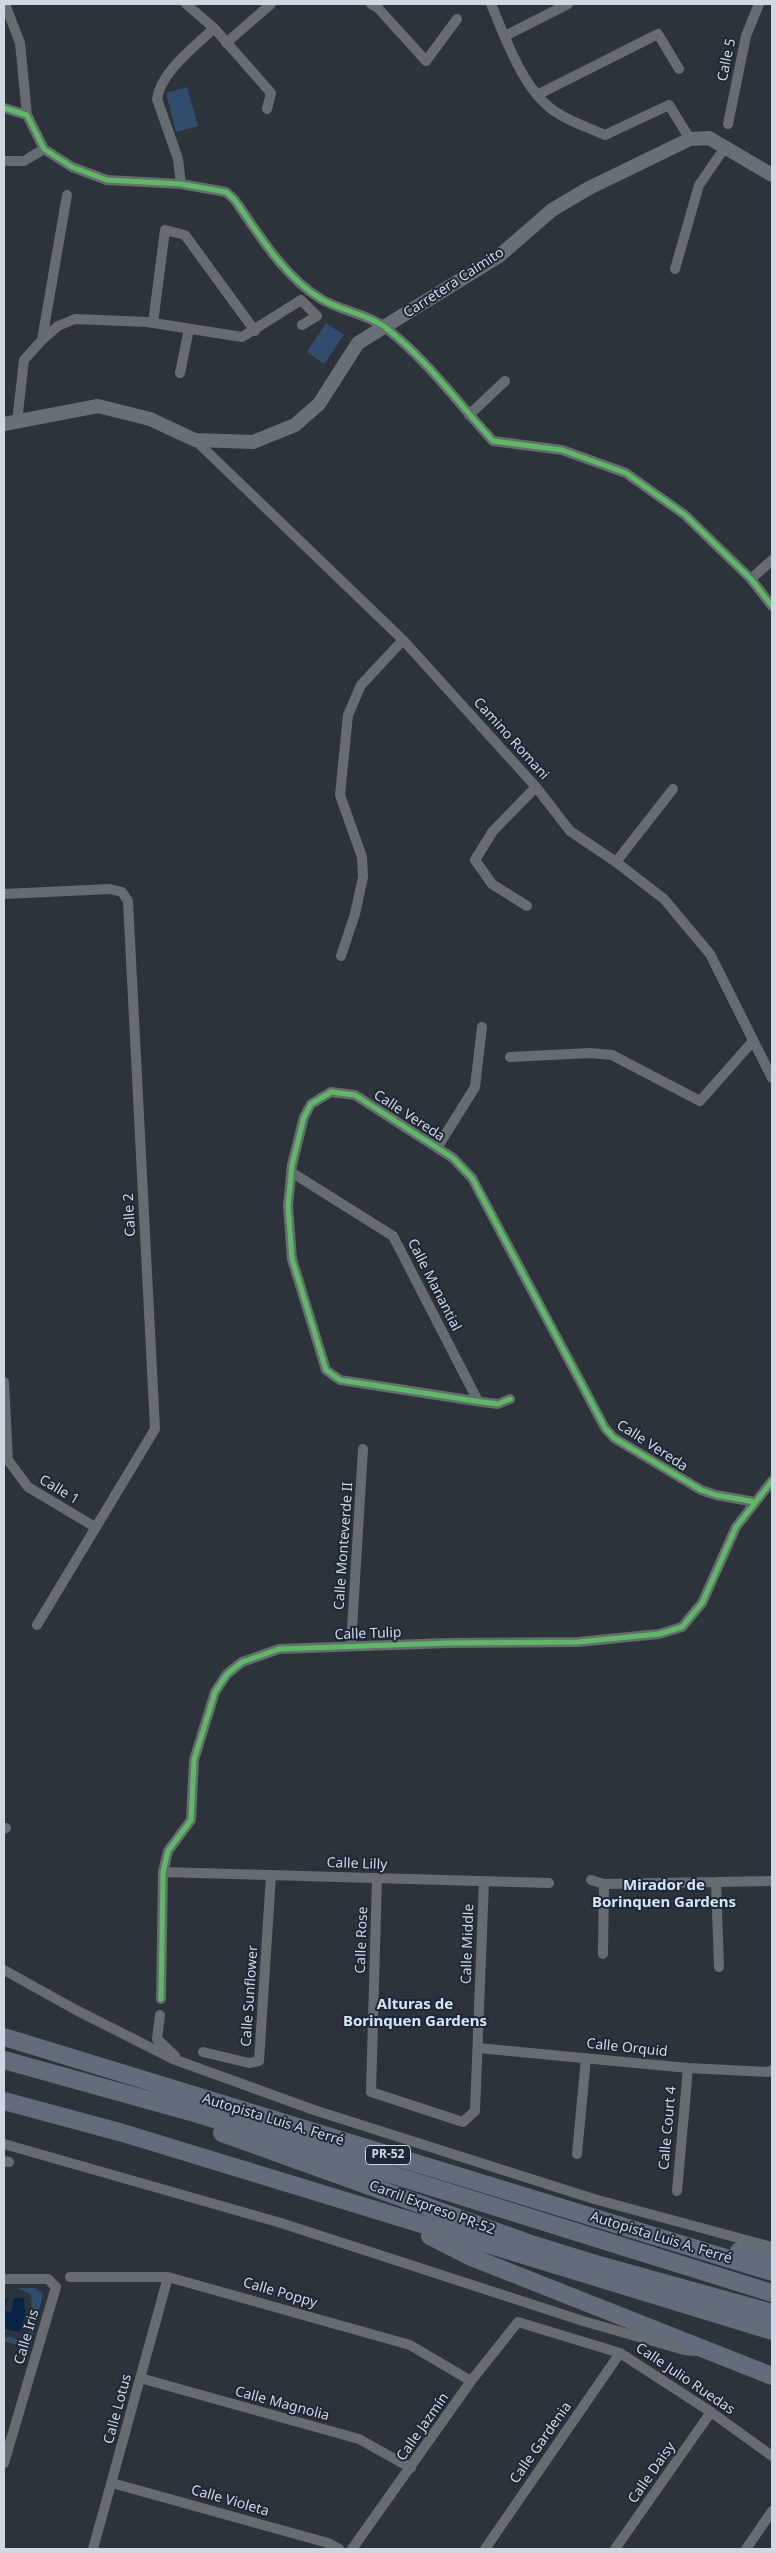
<!DOCTYPE html>
<meta charset="utf-8">
<style>
body{margin:0}
#map{position:relative;width:776px;height:2553px;overflow:hidden;background:#2d333a;font-family:"Noto Sans",sans-serif}
canvas{display:block}
.frame{position:absolute;inset:0;border:5px solid #d0d7e0;pointer-events:none}
</style>
<div id="map">
<canvas width="776" height="2553"></canvas>
<div class="frame"></div>
</div>
<script>
const ctx = document.querySelector('canvas').getContext('2d');
ctx.lineJoin = 'round';
function fillPath(path, color) { ctx.fillStyle = color; ctx.fill(path, 'evenodd'); }
function stroke(path, color, width, dash) { ctx.strokeStyle = color; ctx.lineWidth = width; ctx.lineCap = dash ? 'butt' : 'round'; ctx.setLineDash(dash || []); ctx.stroke(path); }
function label(font, color, halo, rows, align = 'center') {
  ctx.font = font + ' "Noto Sans",sans-serif'; ctx.lineWidth = 4; ctx.setLineDash([]); ctx.textBaseline = 'middle'; ctx.strokeStyle = halo; ctx.fillStyle = color; for (const [text, x, y, turn = 0] of rows) {
    ctx.save(); ctx.translate(x, y); ctx.rotate((+turn || 0) * Math.PI / 180); ctx.textAlign = isNaN(turn) ? turn : align; if (halo) ctx.strokeText(text, 0, 0); ctx.fillText(text, 0, 0); ctx.restore();
  }
}
fillPath(new Path2D(`
 M187,87L198,126L176,132L166,93Z
 M326,323L344,335L324,364L307,352Z
 M16,2288H35L43,2294L30,2349L4,2341V2336L9,2338L8,2336L24,2342L27,2341L32,2320L31,2294Z`), '#304d6e');
fillPath(new Path2D(`
 M14,2298H24L25,2315L20,2332L4,2329V2299H8L4,2311L11,2312Z`), '#042345');
stroke(new Path2D(`
 M5,4L20,43L27,115
 M186,4L214,28L271,93L267,109
 M371,4L378,8L426,61L457,19
 M491,4C506,39 524,94 559,114C573,123 590,128 605,135L669,105L690,139
 M505,36L568,4
 M226,43L271,4
 M537,95L658,34L679,69
 M4,108L27,115L44,149L72,167L107,180L181,184L226,192L234,199C259,234 283,276 321,299C341,311 368,314 386,328C427,360 459,404 493,441L562,450L626,473L685,515L751,579L772,606
 M728,124L746,36L759,4
 M4,161H24L44,149
 M181,184L178,159L157,99C161,71 195,47 214,28
 M675,269L699,185L726,146
 M153,323L165,230L185,235L255,331
 M42,340L58,326L75,319L147,322L242,337L301,300L317,316L302,325
 M180,373L189,329
 M469,415L505,381
 M17,422L24,360L42,340L67,195
 M195,440L403,640L536,787L570,831L616,862L664,899L710,954L772,1078
 M751,579L772,560
 M616,862L673,789
 M4,894L110,889L122,892L128,901L155,1429L37,1625
 M527,906L492,884L475,860L493,831L536,787
 M341,956L355,914L363,877L362,857L340,795L348,715L361,685L403,640
 M510,1057L590,1053L612,1055L700,1101L753,1041
 M437,1148L475,1087L482,1027
 M291,1172L393,1236L478,1401
 M4,1382L8,1460L28,1487L95,1527
 M510,1399L498,1404L482,1402L340,1380L326,1370L292,1259L288,1206L292,1165L304,1117L311,1104L331,1092L355,1095L453,1158L472,1178L605,1428L614,1438L701,1490L716,1495L755,1502
 M351,1645L363,1449
 M4,1829L6,1828
 M163,1872L549,1883
 M377,1878L371,2092L463,2122L475,2111L484,1881
 M591,1880L604,1884L772,1881
 M716,1882L719,1967
 M603,1954L604,1884
 M4,1970L76,2010L173,2059L314,2110L594,2199L772,2247
 M161,1999L163,1872L168,1851L191,1820L194,1760L215,1692L227,1674L242,1662L279,1649L449,1643L578,1642L659,1634L682,1627L702,1603L736,1527L772,1481
 M160,2015L157,2039L175,2056
 M478,2048L688,2068L768,2072L772,2070
 M203,2052L249,2063L259,2061L271,1875
 M4,2144L281,2223L583,2321L684,2350L695,2351
 M577,2154L586,2058
 M4,2161L9,2162
 M677,2191L688,2068
 M70,2277H168L410,2345L471,2381
 M4,2279H48L56,2287L4,2463
 M140,2378L359,2439L411,2468
 M112,2483L328,2543L339,2549
 M93,2549L168,2277
 M352,2549L471,2381L518,2322L620,2353L711,2412L772,2456
 M485,2549L620,2353
 M615,2549L711,2412
 M746,2549L772,2511`), '#676c71', 10);
stroke(new Path2D(`
 M4,424L98,406L150,419L195,440L253,442L295,425L319,404L358,343L499,256L552,210L589,188L690,139L709,138L772,175`), '#686f76', 14);
stroke(new Path2D(`
 M4,2037L772,2272
 M4,2060L191,2112L772,2293
 M4,2101L123,2133L772,2331
 M222,2133L528,2243L599,2265L772,2313
 M430,2236L471,2257L772,2376
 M739,2251L772,2258`), '#636d79', 18);
stroke(new Path2D(`
 M4,108L27,115L44,149L72,167L107,180L181,184L226,192L234,199C259,234 283,276 321,299C341,311 368,314 386,328C427,360 459,404 493,441L562,450L626,473L685,515L751,579L772,606
 M510,1399L498,1404L482,1402L340,1380L326,1370L292,1259L288,1206L292,1165L304,1117L311,1104L331,1092L355,1095L453,1158L472,1178L605,1428L614,1438L701,1490L716,1495L755,1502
 M161,1999L163,1872L168,1851L191,1820L194,1760L215,1692L227,1674L242,1662L279,1649L449,1643L578,1642L659,1634L682,1627L702,1603L736,1527L772,1481`), '#5cba63', 5);
for (const [x, y, w] of [
 [388,2155,45]
]) { const box = new Path2D(); box.roundRect(x - w / 2, y - 9.5, w, 19, 4); ctx.fillStyle = '#1d2835'; ctx.fill(box); stroke(box, '#d0d7e0', 1); }
label('bold 12px', '#d0d7e0', null, [
 ["PR-52",388,2155]
]);
label('14px', '#d0d7e0', '#1d2835', [
 ["Calle 5",727,60,-78],
 ["Carretera Caimito",454,283,-33],
 ["Camino Romani",511,739,48],
 ["Calle Vereda",409,1116,33],
 ["Calle 2",130,1215,-93],
 ["Calle Manantial",434,1285,63],
 ["Calle Vereda",652,1446,33],
 ["Calle 1",59,1490,31],
 ["Calle Monteverde II",344,1546,-86],
 ["Calle Tulip",368,1634,-2],
 ["Calle Lilly",357,1864,2],
 ["Calle Rose",362,1940,-88],
 ["Calle Middle",468,1944,-88],
 ["Calle Sunflower",250,1996,-86],
 ["Calle Orquid",627,2048,6],
 ["Autopista Luis A. Ferré",273,2120,17],
 ["Calle Court 4",668,2128,-85],
 ["Carril Expreso PR-52",432,2208,20],
 ["Autopista Luis A. Ferré",661,2238,17],
 ["Calle Poppy",280,2293,16],
 ["Calle Iris",27,2337,-74],
 ["Calle Julio Ruedas",685,2379,34],
 ["Calle Magnolia",282,2404,15],
 ["Calle Lotus",118,2409,-75],
 ["Calle Jazmín",423,2427,-55],
 ["Calle Gardenia",541,2443,-55],
 ["Calle Daisy",652,2473,-55],
 ["Calle Violeta",230,2501,16]
]);
label('bold 15px', '#d6e5f7', '#1d2835', [
 ["Mirador de",664,1886],
 ["Borinquen Gardens",664,1903],
 ["Alturas de",415,2005],
 ["Borinquen Gardens",415,2022]
]);
</script>
